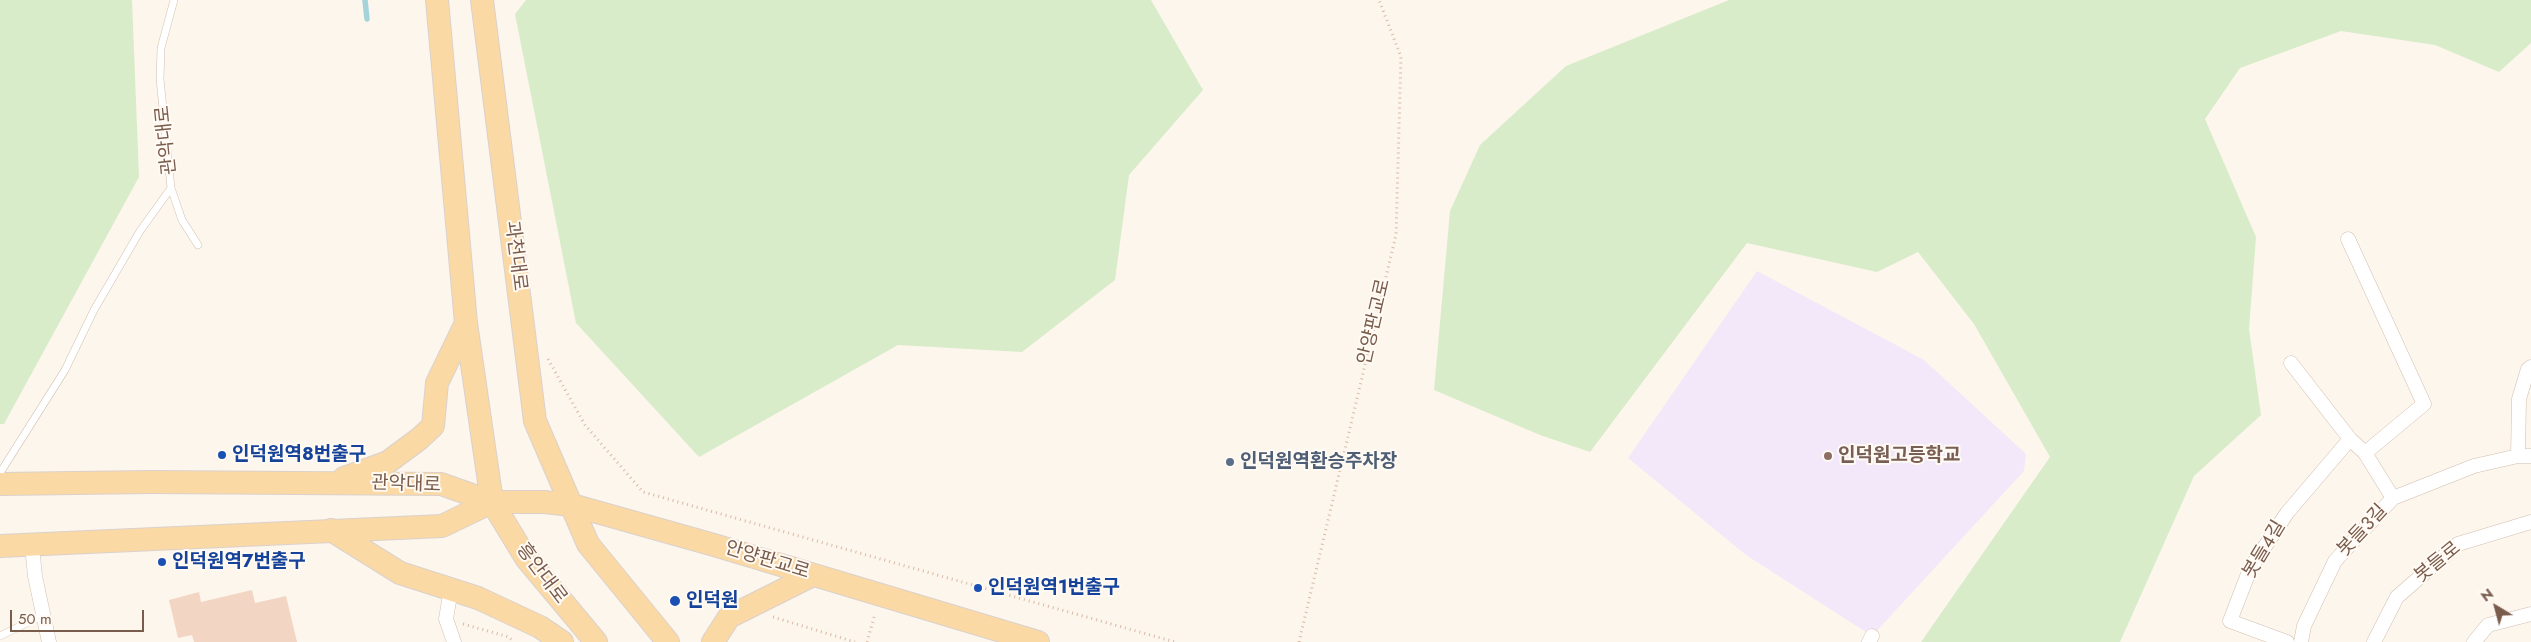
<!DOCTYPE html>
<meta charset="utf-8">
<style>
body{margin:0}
#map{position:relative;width:2531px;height:642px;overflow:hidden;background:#fdf6ec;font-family:Jost,sans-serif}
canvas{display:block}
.north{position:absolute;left:2471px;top:582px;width:50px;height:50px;-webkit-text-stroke:4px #fffaf3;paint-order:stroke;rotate:323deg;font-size:14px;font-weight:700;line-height:20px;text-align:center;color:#7a5c4d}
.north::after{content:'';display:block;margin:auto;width:18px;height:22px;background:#7a5c4d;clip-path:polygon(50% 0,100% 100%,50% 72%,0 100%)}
.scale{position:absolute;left:10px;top:610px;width:134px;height:22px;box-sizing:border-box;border:2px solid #7a5c4d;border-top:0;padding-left:6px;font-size:15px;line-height:18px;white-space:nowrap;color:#7a5c4d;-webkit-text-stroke:4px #fffaf3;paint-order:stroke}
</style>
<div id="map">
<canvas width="2531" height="642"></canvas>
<div class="north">N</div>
<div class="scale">50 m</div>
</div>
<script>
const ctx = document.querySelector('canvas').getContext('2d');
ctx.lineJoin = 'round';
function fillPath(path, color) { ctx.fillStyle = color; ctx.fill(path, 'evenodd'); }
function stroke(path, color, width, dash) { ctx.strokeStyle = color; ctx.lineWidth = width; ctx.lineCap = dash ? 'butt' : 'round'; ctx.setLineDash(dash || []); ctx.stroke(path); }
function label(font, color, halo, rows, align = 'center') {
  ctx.font = font + ' Jost,"Noto Sans KR",sans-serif'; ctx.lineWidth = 4; ctx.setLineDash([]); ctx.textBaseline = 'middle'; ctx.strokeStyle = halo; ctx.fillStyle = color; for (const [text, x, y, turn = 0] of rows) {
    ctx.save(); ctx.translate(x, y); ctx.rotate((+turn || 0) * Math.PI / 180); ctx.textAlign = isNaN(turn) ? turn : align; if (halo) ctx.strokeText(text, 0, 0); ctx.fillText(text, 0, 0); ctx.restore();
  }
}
fillPath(new Path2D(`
 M1757,271L1924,360L2026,454L2024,471L1872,636L1746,555L1628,458Z`), '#f3e8fa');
fillPath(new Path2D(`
 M0,0H132L139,177L4,424H0Z
 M526,0H1151L1203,90L1129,175L1115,280L1022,352L898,345L699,457L576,323L515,14Z
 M1729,0H2531V43L2499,72L2435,45L2341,31L2240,68L2205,119L2256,237L2249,329L2261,415L2194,476L2120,642H1921L2050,457L1974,324L1918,252L1877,272L1747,243L1590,452L1540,435L1434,390L1450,211L1480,145L1566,66Z`), '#d8ecc9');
stroke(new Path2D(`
 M365,0L367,19`), '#a5d3da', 5.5);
fillPath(new Path2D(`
 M252,590L255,603L286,596L297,642H194L192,635L178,638L169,600L199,592L201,602Z`), '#f3d5c3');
const service = new Path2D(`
 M171,188L182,220L198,245
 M0,473L65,370L94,310L140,231L171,188L160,79L161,48L174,0
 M0,636L43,615`);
const minor = new Path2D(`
 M2348,239L2424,404L2365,453
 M2291,363L2350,439L2365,453L2393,498
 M2518,456L2519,399L2528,369L2531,367
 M32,546L35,576L49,642
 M451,589L446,619L454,642
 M1869,642L1872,636
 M2287,642L2230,621L2250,569L2287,513L2350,439
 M2301,642L2304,626L2335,561L2393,498L2474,466L2518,456H2531
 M2374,642L2397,597L2458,544L2531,522
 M2474,642L2488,625L2531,614`);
const primary = new Path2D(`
 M437,0L466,323L492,502L526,558L596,642
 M482,0L535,421L588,544L668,642
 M344,478L388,462L419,439L433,426L437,383L466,323
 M0,484L151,482L441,484L492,502H544L572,505L714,545L1038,642
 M331,530L400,573L478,598L540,627L562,642
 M0,546L442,526L492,502
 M713,642L729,617L813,575`);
stroke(service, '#d1beb0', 8);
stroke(minor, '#d1beb0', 15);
stroke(primary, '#dad1cd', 24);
stroke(new Path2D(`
 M548,359L585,425L643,492L1175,642
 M773,617L855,642
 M463,624L509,637L513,642
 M867,642L875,614
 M1299,642L1396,235L1401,57L1379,0`), '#d9b8a5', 3, [1, 4]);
stroke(service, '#fff', 7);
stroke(minor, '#fff', 14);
stroke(primary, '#fbd9a5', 22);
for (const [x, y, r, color] of [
 [222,455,5,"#1a4fb4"],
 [1828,456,5,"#8d6e63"],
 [1230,462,5,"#5c6f8a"],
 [162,562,5,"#1a4fb4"],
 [978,588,5,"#1a4fb4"],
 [675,601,6,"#1a4fb4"]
]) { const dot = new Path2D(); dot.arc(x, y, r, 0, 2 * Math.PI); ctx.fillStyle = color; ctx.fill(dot); stroke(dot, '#fffaf3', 2); }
label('19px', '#7a5c4d', '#fffaf3', [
 ["관악대로",167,140,-96],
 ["과천대로",515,256,83],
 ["안양판교로",1375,322,-77],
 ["관악대로",406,485,2],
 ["봇들3길",2363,531,-47],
 ["봇들4길",2265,550,-59],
 ["안양판교로",767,561,17],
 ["봇들로",2438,563,-39],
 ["흥안대로",541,574,53]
]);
label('bold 19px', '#164399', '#fffaf3', [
 ["인덕원역8번출구",232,455],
 ["인덕원역7번출구",172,562],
 ["인덕원역1번출구",988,588],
 ["인덕원",686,601]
], 'left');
label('bold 19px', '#785e54', '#fffaf3', [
 ["인덕원고등학교",1838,456]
], 'left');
label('bold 19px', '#4e5e75', '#fffaf3', [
 ["인덕원역환승주차장",1240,462]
], 'left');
</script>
